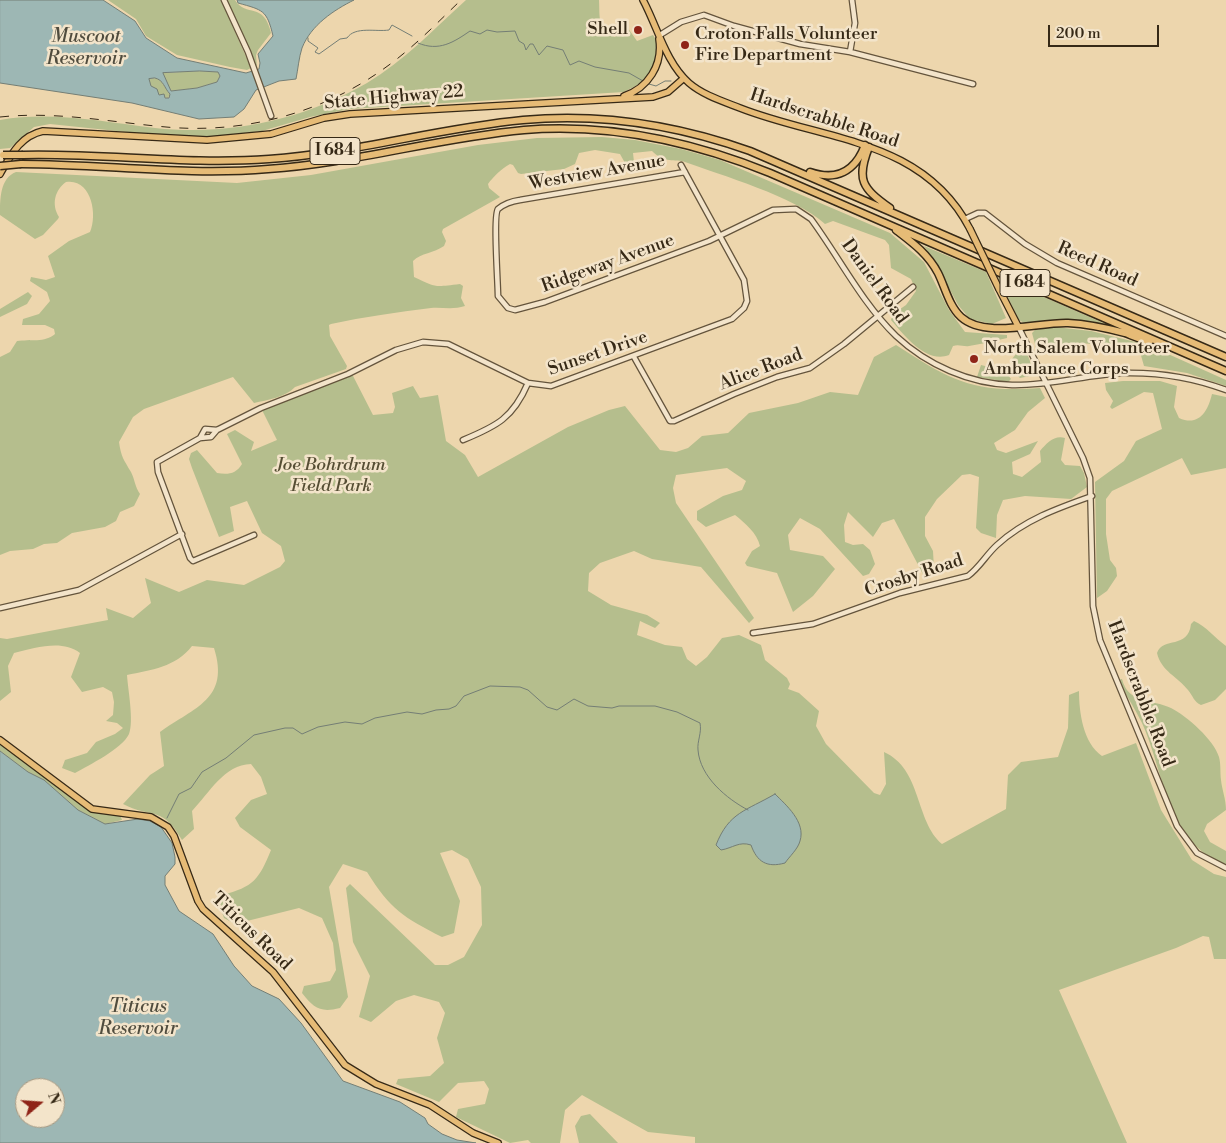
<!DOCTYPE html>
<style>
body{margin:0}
#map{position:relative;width:1226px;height:1143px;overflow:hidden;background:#edd6ad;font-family:"Libre Bodoni",serif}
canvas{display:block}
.north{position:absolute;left:15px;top:1078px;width:50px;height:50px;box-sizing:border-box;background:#f3e4ca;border:1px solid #a79982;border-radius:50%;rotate:72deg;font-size:14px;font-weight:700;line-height:20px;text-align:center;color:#362916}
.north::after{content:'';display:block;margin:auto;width:18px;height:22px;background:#8f2418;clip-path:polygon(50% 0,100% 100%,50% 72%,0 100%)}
.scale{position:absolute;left:1048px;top:25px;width:111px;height:22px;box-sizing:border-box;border:2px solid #362916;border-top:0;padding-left:6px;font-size:15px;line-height:18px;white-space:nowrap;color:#362916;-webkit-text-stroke:4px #f3e4ca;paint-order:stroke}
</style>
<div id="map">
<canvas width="1226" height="1143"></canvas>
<div class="north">N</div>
<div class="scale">200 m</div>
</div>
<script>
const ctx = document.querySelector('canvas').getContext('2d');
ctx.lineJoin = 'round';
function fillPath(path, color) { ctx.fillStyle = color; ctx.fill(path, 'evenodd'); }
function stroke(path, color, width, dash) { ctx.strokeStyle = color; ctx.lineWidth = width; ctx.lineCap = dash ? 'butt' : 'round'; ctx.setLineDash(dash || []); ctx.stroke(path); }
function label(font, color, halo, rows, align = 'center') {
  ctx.font = font + ' "Libre Bodoni",serif'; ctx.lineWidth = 5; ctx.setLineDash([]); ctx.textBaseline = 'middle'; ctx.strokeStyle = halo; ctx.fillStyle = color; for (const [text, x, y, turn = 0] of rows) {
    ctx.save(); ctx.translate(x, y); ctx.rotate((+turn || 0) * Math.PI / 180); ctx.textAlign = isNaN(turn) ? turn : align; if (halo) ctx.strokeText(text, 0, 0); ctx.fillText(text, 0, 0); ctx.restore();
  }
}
fillPath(new Path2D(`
 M108,0H221L251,68L247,70L230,67L177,55L146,36L136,19Z
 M227,0H235C246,18 264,1 271,33L258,50L256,55L257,67Z
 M466,0H599C600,19 597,27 615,37L621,32L625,24L637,41L653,35C663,48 653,72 641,82C637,86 629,89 624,92L350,109L310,117L262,131L210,137L155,135L50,124L34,127L10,148L0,149V120C52,111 104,122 155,128C229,136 303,120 367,83C404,61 434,29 466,0Z
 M200,71L218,72L220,76L217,82L197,88L171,91L162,73Z
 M155,78C164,80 164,88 170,94L168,98C159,97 150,88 149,79Z
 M602,137L635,140L681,149L720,160L890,233L924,262L949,310L965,332L1007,335V338C994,341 982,344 969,346C964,347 959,344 953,346L949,355C926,364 904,335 891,320L893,314L906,305L916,291L911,279L891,268L889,245L885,240L833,221L825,224C794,196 723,176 682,161C669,160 662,161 652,151L633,153L634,162L630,167L625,163L620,154L595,150L579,153L575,164L564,169L521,174L518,173L513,165L510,164C501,169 493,177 488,184L489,188L500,197L443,229L442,232L446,241L444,246C434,253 421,253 413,261L414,277C437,288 434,287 460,284L463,286L461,298L465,306C453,310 442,307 431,308C397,312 364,317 331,324L329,325L330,336L347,366L346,369L295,387C286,397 267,400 254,403L233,377L144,409L133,417L119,442C121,457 124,460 131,472C135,480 135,487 140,494L134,506L120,512L116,521L105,527L72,533L57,543L44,544L33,549L10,551L0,555V357L10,352L17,341C30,339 45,343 55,334L54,329L45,325H22L23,319L39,314L50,301L47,292L30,281L31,277L46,280L55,277L48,256L69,241L90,232C98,214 91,178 66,182C55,190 51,204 59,217L58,219L43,235L35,239L0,215C0,199 0,178 16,172L237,183L311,175L478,145L537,138Z
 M924,246L986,272L1006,318L992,324L970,319L958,305L936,263Z
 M998,277L1117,329L1060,320L1024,323L1019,320Z
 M28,292L32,296L27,304L0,317V309Z
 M1055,327L1091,331L1148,345L1226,380V386L1187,373L1144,366L1140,352C1122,350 1093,341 1076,344C1063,347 1052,354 1038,355L1032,333L1035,330Z
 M896,345C952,381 972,393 1040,388L1045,398L1028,412L1015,430L994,443L997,450L1006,453L1038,441L1030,454L1012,462L1013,474L1022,477L1041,462L1040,451C1047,443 1054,435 1065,438L1061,460L1065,465L1080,466L1084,473L1087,487L1071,499L1025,496L1003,500L997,515L996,538L981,533L976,528L979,477L970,474L962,475L937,499L925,517V536L933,551L934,569L925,578L894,519L882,523L873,537L848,512L844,525L845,542L853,545L863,544L870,550L875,564L869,574L863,576L820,529L800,518L788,535L790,550L823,556L835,569L813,596L793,612L777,573L747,566L745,563L752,551L760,546C757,533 745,523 735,515L706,527L697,520V511L723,496L742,490L746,481L727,468L676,475L673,488L676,503L754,618L749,623L701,567L652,559L634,551L600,563L589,573L588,591L611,605L647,615L660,623L655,628L640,621L637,635L665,645L682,647L687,659L696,666L707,657L722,638L739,635L761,645L765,660L787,678L790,684L788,689L799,693L819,711L816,726L826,744L874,793L880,795L886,784L884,752C922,769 915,821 942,844L1006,809L1008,775L1021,762L1058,757L1068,728L1069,695L1079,691C1079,712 1083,743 1102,756L1136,743L1161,810L1192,860L1214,874L1226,877V959H1214L1209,937L1203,936L1176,948L1059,990L1127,1143H695V1137L648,1132L582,1095L565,1110L560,1143H531L528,1140L510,1143L456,1117L458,1109L485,1104L489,1089L484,1081L458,1083L439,1102L396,1084L398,1079L430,1076L444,1063L437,1038L445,1013L439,1002L414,995L396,1001L371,1022L359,1017L370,976L353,942L346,888L350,884L435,965H448L464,957L482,925L481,887L468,859L452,850L440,853L460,901L454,933L442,937C403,917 391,910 367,872L343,864L329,887L348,997L340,1008C320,1013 314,1008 302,993L304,986L330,981L336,970L333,943L322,918L299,908L235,924L224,918L220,907L222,895C254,887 259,879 271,850L240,827L235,818L251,800L267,794L261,777L251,764C224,765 210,792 192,811L194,829L182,840C162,805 152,819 123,804L150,775L164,766L160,732C195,707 230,699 214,648L192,646C176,667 151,670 127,675C128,690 134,721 129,734C122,749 89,765 75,773L62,768L65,760L87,753L96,742L115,734L123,728L117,723L106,721L113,715L114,702L112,692L103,687L82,692L71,677L80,653C62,639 35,648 14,653L8,666L11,692L0,701V638L7,639L108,620L106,608L133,618L151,603L145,578L179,592L207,580L244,585L280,567L285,561L281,546L262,533L247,501L230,507L234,531L219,537L192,468L189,459L191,453L197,450L217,473C228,475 236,474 242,464L227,434L235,430L254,442L251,451L277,440L262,410L352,374L373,415L393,413L395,407L392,393L413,386L420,398L438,395L446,441L465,455L478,477L568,427L609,410L625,406L660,450L676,452L688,448L702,436L728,433L749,413L798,403L830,392L858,395L874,357Z
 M1025,350C1029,358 1034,367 1030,376L1020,378L1013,371L1012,359L1016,354Z
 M981,365L1005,371L1011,379L1008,382L977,377Z
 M1160,381L1177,386L1174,407L1179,418C1199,427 1208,411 1212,394L1226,397V468L1191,475L1182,458L1112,491L1106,499V534L1110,560L1116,568L1117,576L1107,591L1097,598L1095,482L1124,461L1136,441L1162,429L1153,393L1144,392L1112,409L1110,407L1113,401L1106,390L1105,383L1123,381Z
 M1194,621C1206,626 1215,638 1226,646V689L1215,700L1201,705C1194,702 1193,696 1188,690C1178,677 1161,671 1157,653C1163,636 1188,650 1191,624Z
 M1122,679C1128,704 1152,699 1171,708C1187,716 1214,740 1219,757C1221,764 1220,772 1221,780C1222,790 1226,799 1226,810L1207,824L1204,831L1210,842L1226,851V865C1166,842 1165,774 1142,723C1135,709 1127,696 1119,683L1118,680Z
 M0,744L87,808L120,815L122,820L105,824L78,810L44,780L28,772L0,751Z
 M590,1114L618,1143H579L575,1126L581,1116Z`), '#b5be8d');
const water = new Path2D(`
 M0,0H103L135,21L146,38L177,58L246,73L259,69L260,63L258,54L273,36C267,10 263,10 238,3L237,0H354C334,10 311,25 302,48C299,57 298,69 296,79L279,81L256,90L244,109L234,117L199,119L132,103L0,83ZM200,71L218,72L220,76L217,82L197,88L171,91L163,73ZM155,78C164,80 164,88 170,94L169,98H165L164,94L159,95L157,89L151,86L149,79Z
 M0,751L28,772L44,780L78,810L105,824L138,819L150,821L161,827L172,843L175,857V864L165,876V885L179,911L213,934L234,966L252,986L279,999L301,1023L343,1081L400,1102L425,1118L428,1124L442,1134L457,1140L476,1143H0ZM25,1088H55V1118H25Z
 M775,794C786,805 806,822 800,841C798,849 789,857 785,863C767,868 757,862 751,845C739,841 733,848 721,850L716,845C729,812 746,811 775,794Z`);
fillPath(water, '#9db7b4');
stroke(water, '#747e75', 1);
stroke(new Path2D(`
 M308,38V41L318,48L315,52L319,54L340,39L347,38C355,26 376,32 389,30L392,25L412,36
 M418,43C439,52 454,42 470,31L480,34L487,30L497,32L515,31L519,41L524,44L526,50L530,44H533L539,55L547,46L563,50L570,65L579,61L595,67L629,73L643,81
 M649,84L656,86L665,81H671
 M167,818L179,794L191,788L202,772L226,758L254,735L285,728H293L302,734L318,727L345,722L362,724L375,718L407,712L422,714L436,710L449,709L456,706L464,696L490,686L520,687L528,690L547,707L557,710L574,699L588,706L612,708L619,706H655L677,712L700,723C702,733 697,741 698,750C700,777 727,799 748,810`), '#747e75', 1);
const minor = new Path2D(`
 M224,0L248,52L271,116
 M660,35L681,22L704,15L734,26L800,44L850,52L973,84
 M850,52L855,23L852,0
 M685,172L520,200C513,201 504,204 498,209C493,215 498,284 498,296L508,308L515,310L545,302L709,241L773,210L796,209L811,219C839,257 862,303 896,336C927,365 970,384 1012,385C1049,386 1085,375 1122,373C1158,372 1192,377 1226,390
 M965,219L978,213H985L1025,244L1057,263L1226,336
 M1018,326L1083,458L1090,478L1093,606L1100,640L1177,826L1197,853L1226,868
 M634,357L670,421H674L734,394L777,377L810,368L844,344L913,287
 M200,438L211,437L217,430
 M463,440C497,426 513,418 528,383
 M254,535L193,561L190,558L158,472L157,462L200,438L205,429L217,430L261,408L348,374L396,350L423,342L448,344L528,383L551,386L732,319L744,308L747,301L744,280L681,165
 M0,608L79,590L182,534
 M753,633L813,624L900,593L968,576C980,567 986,555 997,545C1024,520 1058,508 1092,496`);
const major = new Path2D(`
 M643,0C657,26 666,63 689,83C703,95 722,101 740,108C824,141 923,138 970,229
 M624,96C648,88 663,65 659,39
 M0,174C11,155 20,136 43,131L207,140L271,134L324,118L350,114L653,97L668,92L684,78
 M999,289L1018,326
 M0,740L92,809L151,817L168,827L174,836L198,901L203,909L273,972L345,1065L376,1084L430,1105L473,1133L498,1143`);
const highway = new Path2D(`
 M869,147C856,180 862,188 890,208
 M23,155C105,153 187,165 269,159C354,153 438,128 523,120C600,113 677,125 750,151L1226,357
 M21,164C103,164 186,176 268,169C354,163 438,138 524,130C610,123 691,141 770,173L1226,371
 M810,172C836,181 855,172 865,145
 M896,230C913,243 928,254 938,273C945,287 949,306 961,317C985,339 1037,322 1068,323C1087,324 1106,328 1125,333C1133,336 1141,340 1150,341`);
stroke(minor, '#64543c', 7);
stroke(major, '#362916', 8);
stroke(highway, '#362916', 9);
stroke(minor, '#f3e4ca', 4.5);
stroke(major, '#e6bb76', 5.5);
stroke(highway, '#e6bb76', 6);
stroke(new Path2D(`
 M0,117C56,111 110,122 166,127C242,134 320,114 382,70C411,50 436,24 461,0`), '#362916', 1, [9, 9]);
const majorBridge = new Path2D(`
 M970,229L999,289`);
const highwayBridge = new Path2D(`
 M3,155H23
 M0,166L21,164`);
stroke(majorBridge, '#362916', 8, []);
stroke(highwayBridge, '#362916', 9, []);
stroke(majorBridge, '#e6bb76', 5.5);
stroke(highwayBridge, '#e6bb76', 6);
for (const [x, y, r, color] of [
 [638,30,5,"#8f2418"],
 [685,45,5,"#8f2418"],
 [974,359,5,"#8f2418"]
]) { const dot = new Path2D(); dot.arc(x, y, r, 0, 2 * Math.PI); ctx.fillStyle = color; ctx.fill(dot); stroke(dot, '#f3e4ca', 2); }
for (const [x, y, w] of [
 [335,151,50],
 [1025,283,50]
]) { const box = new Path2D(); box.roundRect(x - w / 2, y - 13.5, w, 27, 4); ctx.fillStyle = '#f3e4ca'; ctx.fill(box); stroke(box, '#362916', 1); }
label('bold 16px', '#362916', null, [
 ["I 684",335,151],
 ["I 684",1025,283]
]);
label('18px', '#362916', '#f3e4ca', [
 ["Shell",628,30,"right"],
 ["Croton Falls Volunteer",695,35],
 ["Fire Department",695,56],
 ["North Salem Volunteer",984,349],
 ["Ambulance Corps",984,370]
], 'left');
label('18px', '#362916', '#f3e4ca', [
 ["State Highway 22",394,98,-5],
 ["Hardscrabble Road",824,119,18],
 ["Westview Avenue",597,173,-10],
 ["Ridgeway Avenue",608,264,-20],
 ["Reed Road",1097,265,24],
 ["Daniel Road",874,282,54],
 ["Sunset Drive",598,354,-19],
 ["Alice Road",761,370,-21],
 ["Crosby Road",914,576,-18],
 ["Hardscrabble Road",1140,694,69],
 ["Titicus Road",251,932,44]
]);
label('italic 18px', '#564e34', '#f3e4ca', [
 ["Joe Bohrdrum",331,466],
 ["Field Park",331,487]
]);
label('italic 19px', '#504c3e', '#f3e4ca', [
 ["Muscoot",86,37],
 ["Reservoir",86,59],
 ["Titicus",138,1007],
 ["Reservoir",138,1029]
]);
</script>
